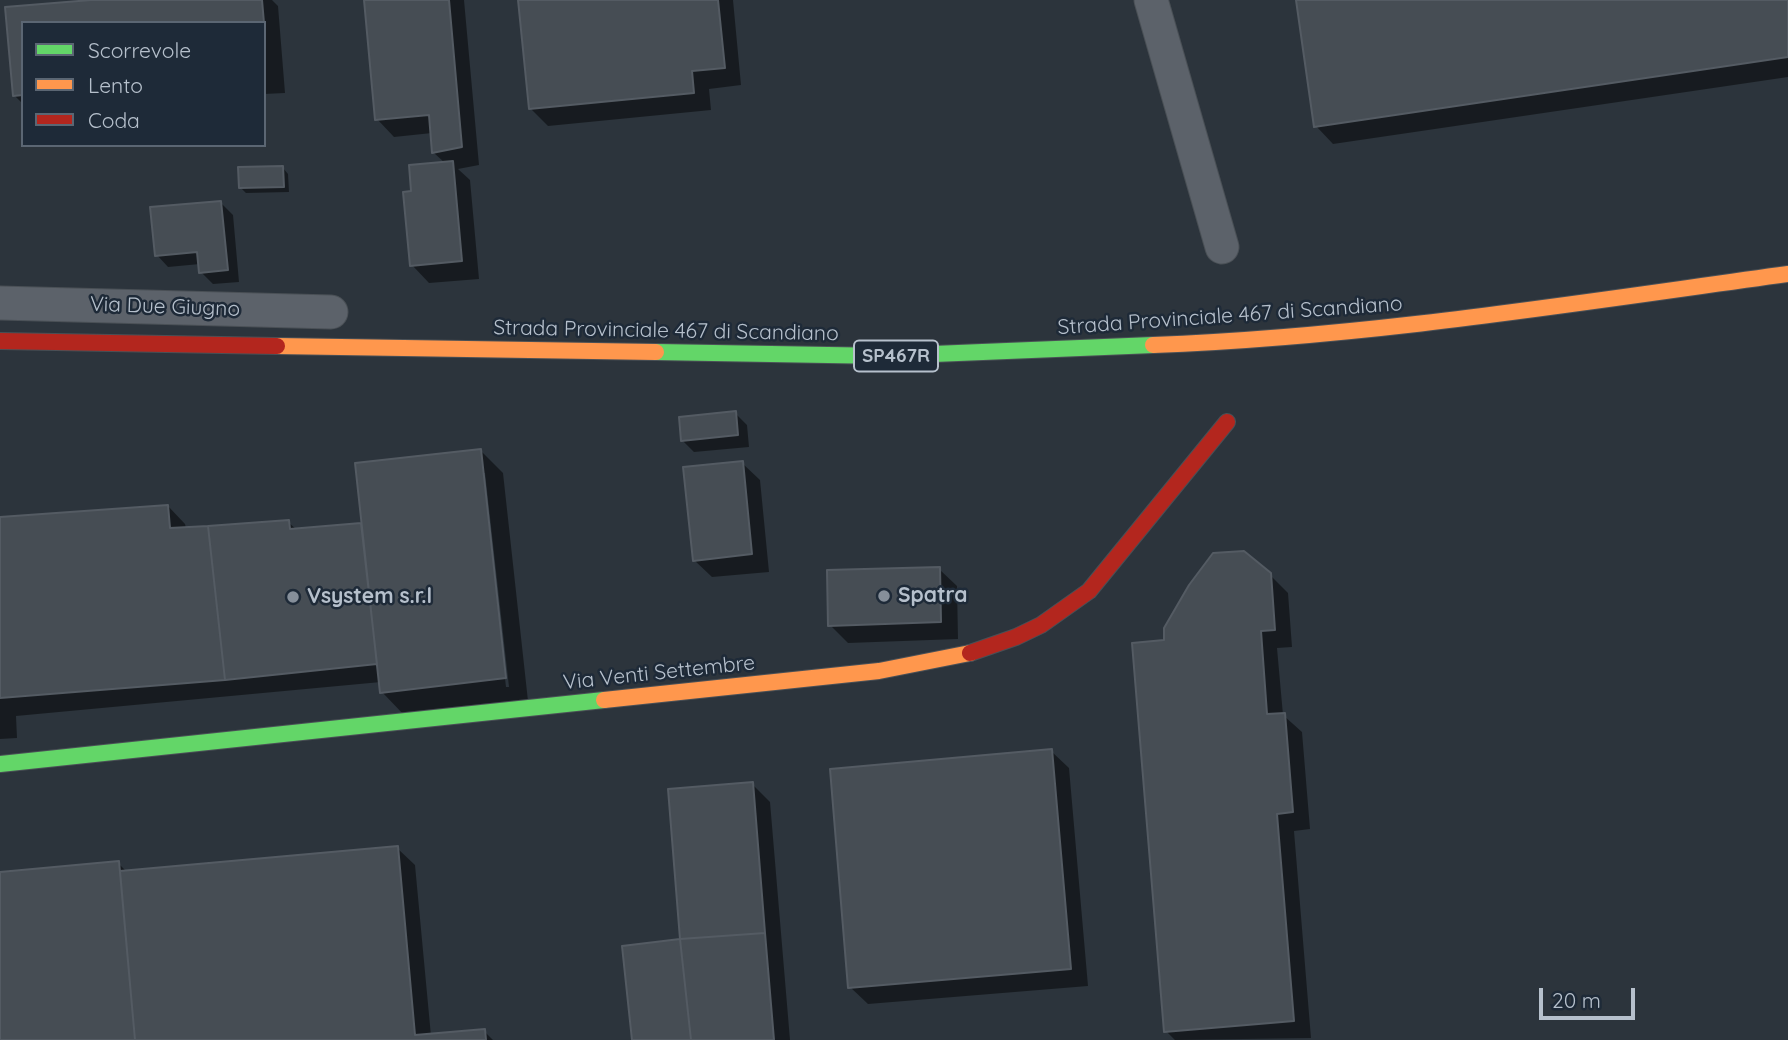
<!DOCTYPE html>
<style>
body{margin:0}
#map{position:relative;width:1788px;height:1040px;overflow:hidden;background:#2c343c;font-family:Quicksand,sans-serif}
canvas{display:block}
.legend{position:absolute;left:21px;top:21px;width:245px;height:126px;box-sizing:border-box;background:#1e2a38;border:2px solid #5b6673;margin:0;padding:9px 12px;list-style:none;font-size:21px;color:#b6c0cc}
.legend li{display:flex;align-items:center;gap:14px;height:35px}
.legend b{width:35px;border:2px solid #5b6673}
.scale{position:absolute;left:1539px;top:988px;width:96px;height:32px;box-sizing:border-box;border:4px solid #b6c0cc;border-top:0;padding-left:9px;font-size:21px;line-height:24px;white-space:nowrap;color:#b6c0cc;-webkit-text-stroke:5px #1e2a38;paint-order:stroke}
</style>
<div id="map">
<canvas width="1788" height="1040"></canvas>
<ul class="legend">
<li><b style="height:9px;background:#63d668"></b>Scorrevole</li>
<li><b style="height:9px;background:#ff974d"></b>Lento</li>
<li><b style="height:9px;background:#b3261e"></b>Coda</li>
</ul>
<div class="scale">20 m</div>
</div>
<script>
const ctx = document.querySelector('canvas').getContext('2d');
ctx.lineJoin = 'round';
function fillPath(path, color) { ctx.fillStyle = color; ctx.fill(path, 'evenodd'); }
function stroke(path, color, width, dash) { ctx.strokeStyle = color; ctx.lineWidth = width; ctx.lineCap = dash ? 'butt' : 'round'; ctx.setLineDash(dash || []); ctx.stroke(path); }
function label(font, color, halo, rows, align = 'center') {
  ctx.font = font + ' Quicksand,sans-serif'; ctx.lineWidth = 5; ctx.setLineDash([]); ctx.textBaseline = 'middle'; ctx.strokeStyle = halo; ctx.fillStyle = color; for (const [text, x, y, turn = 0] of rows) {
    ctx.save(); ctx.translate(x, y); ctx.rotate((+turn || 0) * Math.PI / 180); ctx.textAlign = isNaN(turn) ? turn : align; if (halo) ctx.strokeText(text, 0, 0); ctx.fillText(text, 0, 0); ctx.restore();
  }
}
fillPath(new Path2D(`
 M112,0H272L278,6L285,93L264,94V23H23V104L14,95L7,8Z
 M366,0H464L479,165L458,169L470,180L479,279L429,283L412,265L413,193L445,163L434,153L432,133L394,137L377,119Z
 M520,0H733L741,85L709,89L711,110L548,126L531,109Z
 M1298,0H1788V77L1333,144L1316,126Z
 M283,168L288,174L289,192L246,193L240,187Z
 M221,203L233,215L239,282L213,284L201,272L200,264L168,267L157,255Z
 M735,413L747,425L749,447L694,452L682,440Z
 M480,450L503,473L528,701L404,715L382,692L381,682L16,716L17,738L0,739V519L168,506L185,524L186,528L288,522L297,530L363,525ZM482,473H485L509,687H506Z
 M742,463L760,480L769,572L712,577L694,560Z
 M939,569L957,586L958,639L848,643L830,625Z
 M1270,575L1288,593L1292,647L1277,648L1283,715L1302,732L1310,829L1294,831L1311,1038L1175,1040L1166,1031V642Z
 M1051,751L1069,768L1088,986L868,1004L850,987Z
 M752,784L770,802L790,1040H634L682,941Z
 M397,848L415,865L431,1036L484,1031L493,1040H0V874L118,863L127,872Z`), '#0007');
const building = new Path2D(`
 M91,0H262L264,23H23V95L13,96L5,7Z
 M364,0H449L462,147L432,153L429,115L375,120Z
 M518,0H718L725,68L692,71L694,93L529,109Z
 M1296,0H1788V57L1314,127Z
 M453,161L462,261L410,266L403,192L411,191L409,165Z
 M283,166L284,187L239,188L238,167Z
 M221,201L228,270L199,273L197,252L155,256L150,207Z
 M736,411L738,435L681,441L679,417Z
 M481,449L506,678L380,693L355,463Z
 M743,461L752,554L693,561L683,467Z
 M168,505L170,528L208,526L225,680L0,698V517Z
 M289,520L290,529L361,523L377,664L225,680L208,526Z
 M1244,551L1271,573L1275,630L1261,631L1267,714L1285,713L1293,812L1277,814L1294,1021L1164,1032L1132,643L1164,640V628L1189,585L1213,553Z
 M940,567L941,622L828,626L827,570Z
 M1052,749L1071,969L848,988L830,769Z
 M753,782L765,933L680,939L668,789Z
 M398,846L415,1035L485,1029L486,1040H135L120,871Z
 M119,861L135,1040H0V872Z
 M765,933L774,1040H691L680,939Z
 M680,939L691,1040H632L622,946Z`);
fillPath(building, '#464d54');
stroke(building, '#545b63', 2);
const street = new Path2D(`
 M1151,0L1222,247
 M0,303L331,312`);
const fast = new Path2D(`
 M656,352L885,356L1153,345
 M0,764L604,700`);
const slow = new Path2D(`
 M1153,345C1366,337 1577,303 1788,274
 M277,346L656,352
 M604,700L879,671L970,653`);
const jam = new Path2D(`
 M0,341L277,346
 M970,653L1016,637L1041,625L1089,591L1227,422`);
stroke(street, '#4a5056', 35);
stroke(fast, '#4a5056', 18);
stroke(slow, '#4a5056', 18);
stroke(jam, '#4a5056', 18);
stroke(street, '#5c626a', 33);
stroke(fast, '#63d668', 16);
stroke(slow, '#ff974d', 16);
stroke(jam, '#b3261e', 16);
for (const [x, y, r, color] of [
 [884,596,7,"#868f9a"],
 [293,597,7,"#868f9a"]
]) { const dot = new Path2D(); dot.arc(x, y, r, 0, 2 * Math.PI); ctx.fillStyle = color; ctx.fill(dot); stroke(dot, '#1e2a38', 2.5); }
for (const [x, y, w] of [
 [896,356,84]
]) { const box = new Path2D(); box.roundRect(x - w / 2, y - 15.5, w, 31, 5); ctx.fillStyle = '#1e2a38'; ctx.fill(box); stroke(box, '#b6c0cc', 2); }
label('bold 19px', '#b6c0cc', null, [
 ["SP467R",896,356]
]);
label('21px', '#b6c0cc', '#1e2a38', [
 ["Via Due Giugno",165,307,2],
 ["Strada Provinciale 467 di Scandiano",1230,316,-4],
 ["Strada Provinciale 467 di Scandiano",666,331,1],
 ["Via Venti Settembre",659,673,-6]
]);
label('bold 21px', '#b6c0cc', '#1e2a38', [
 ["Spatra",898,596],
 ["Vsystem s.r.l",307,597]
], 'left');
</script>
